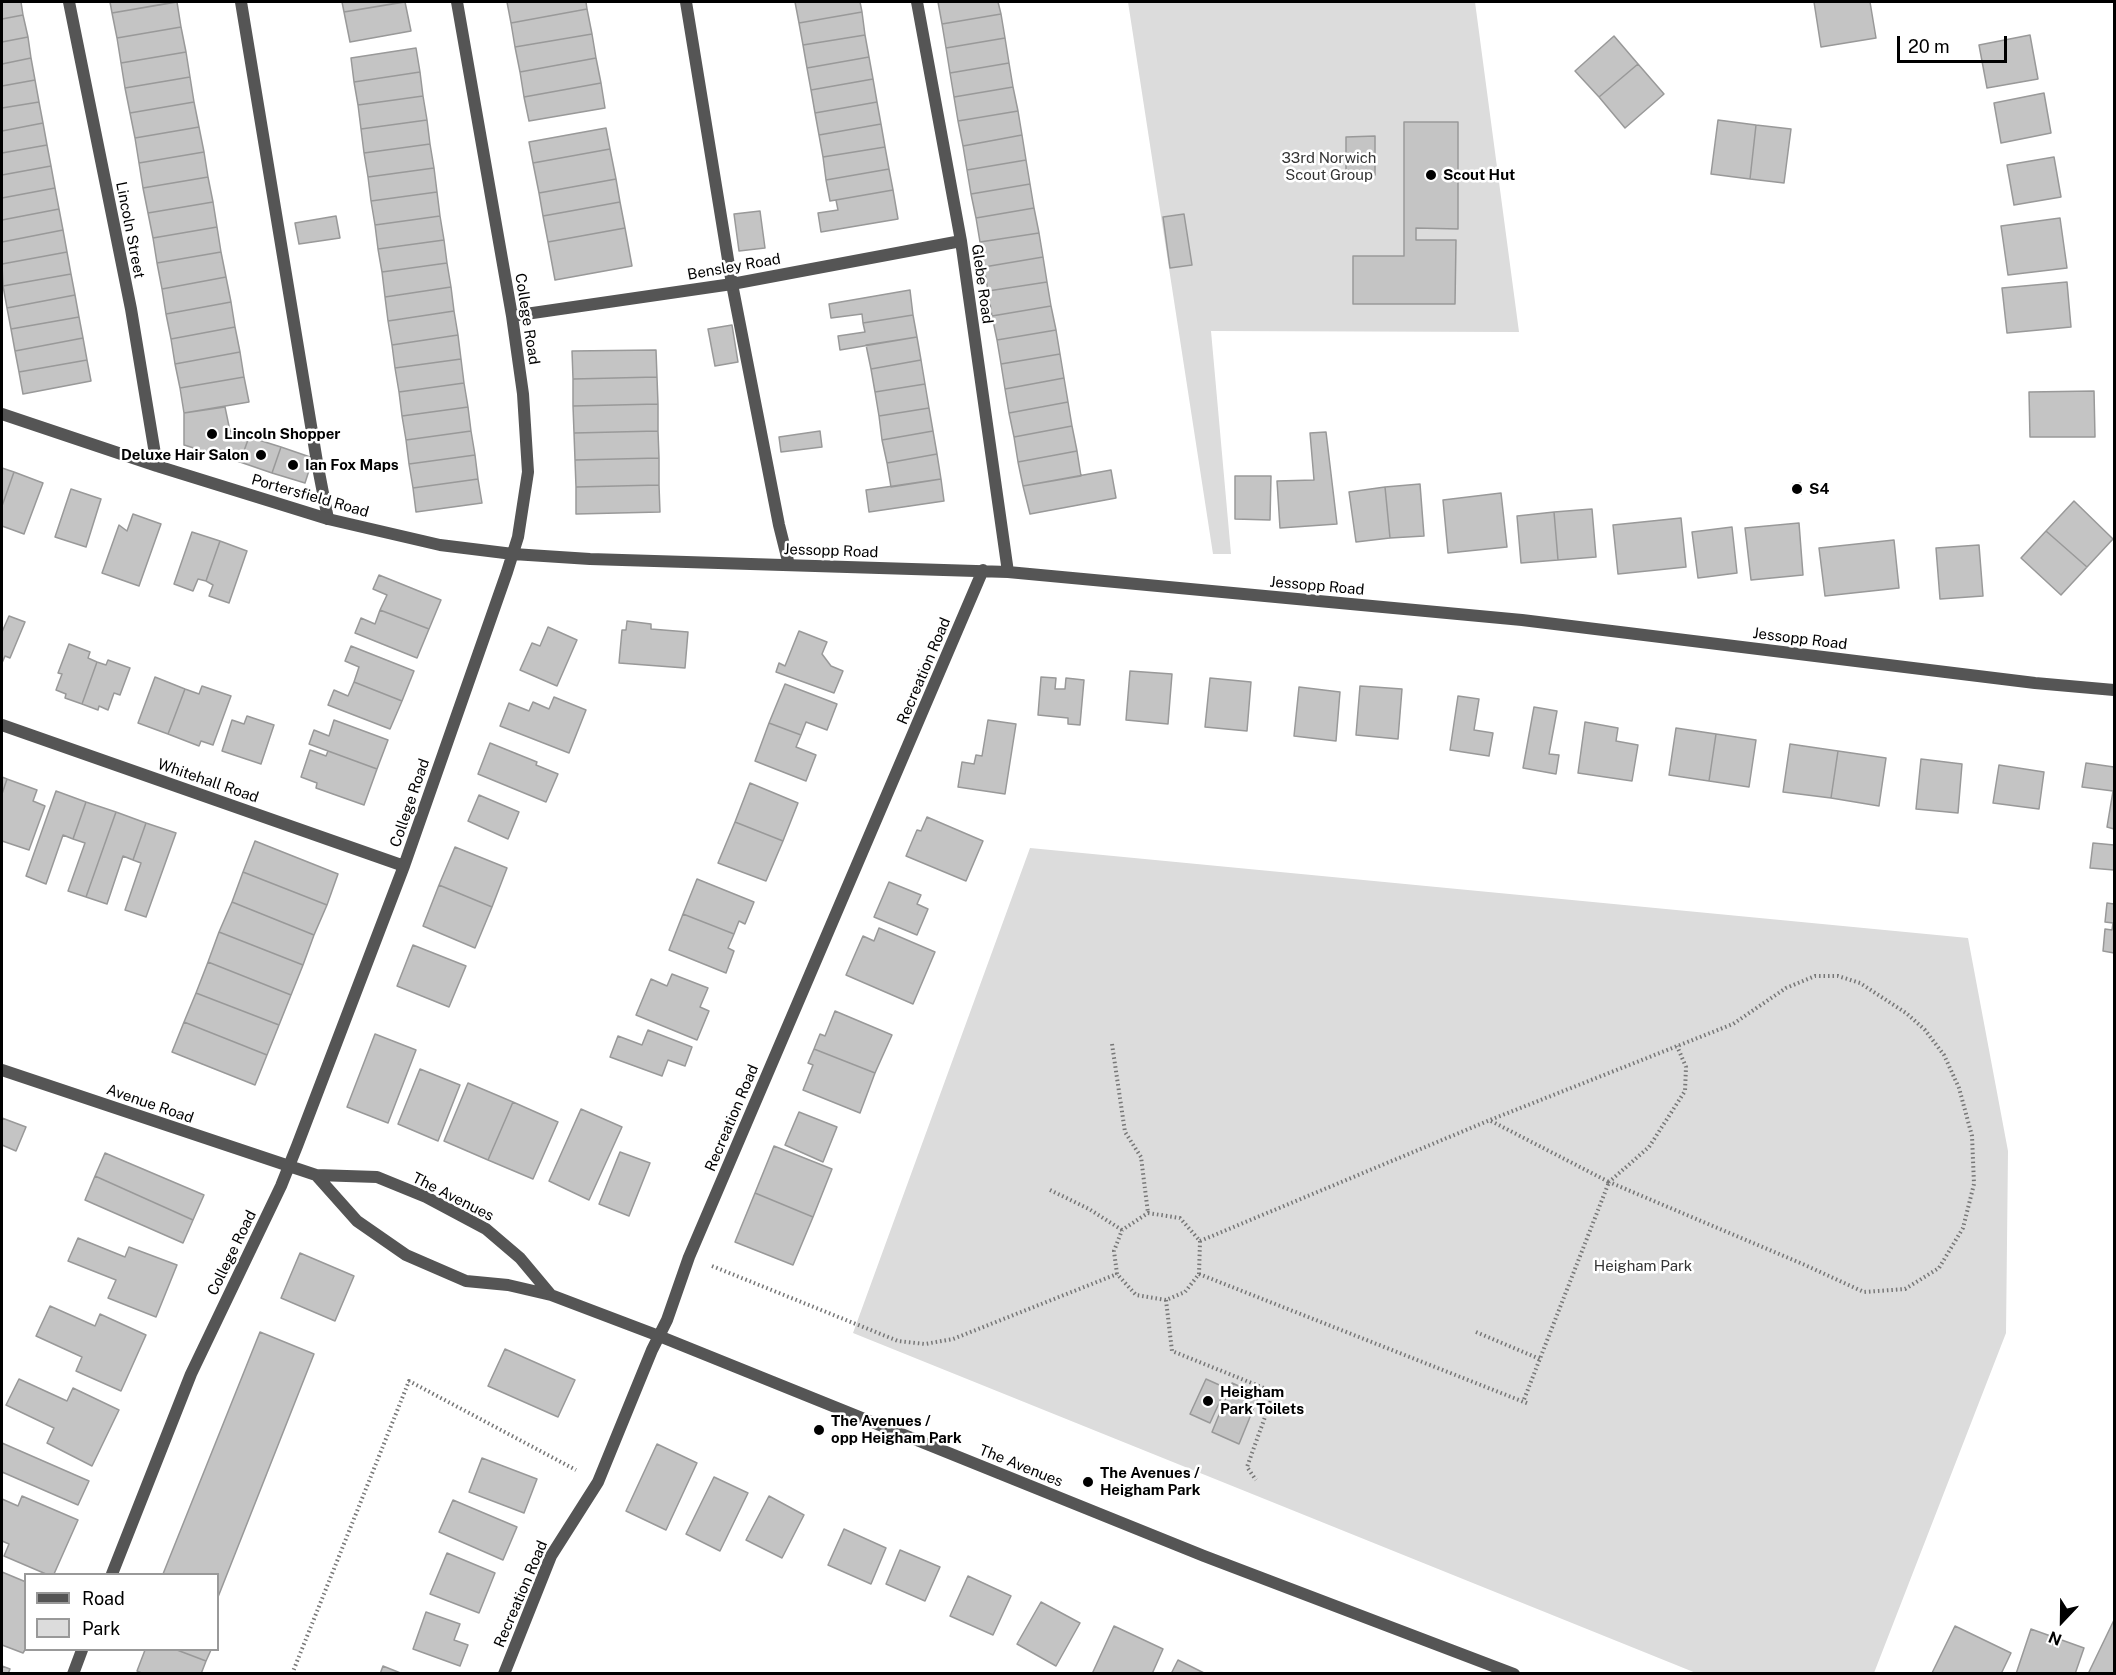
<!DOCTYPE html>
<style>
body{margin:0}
#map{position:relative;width:2116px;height:1675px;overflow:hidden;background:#fff;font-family:"Public Sans",sans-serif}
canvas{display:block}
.frame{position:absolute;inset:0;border:3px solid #000;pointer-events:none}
.legend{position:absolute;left:24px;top:1573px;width:195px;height:78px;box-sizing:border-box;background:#fff;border:2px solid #999;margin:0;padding:8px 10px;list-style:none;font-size:18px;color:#000}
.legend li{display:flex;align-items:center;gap:12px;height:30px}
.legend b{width:30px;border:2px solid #999}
.north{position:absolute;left:2032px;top:1591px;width:60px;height:60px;-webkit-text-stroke:4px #fff;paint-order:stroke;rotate:202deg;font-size:16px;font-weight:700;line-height:24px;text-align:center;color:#000}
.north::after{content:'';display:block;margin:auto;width:21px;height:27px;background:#000;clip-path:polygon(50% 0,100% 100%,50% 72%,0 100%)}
.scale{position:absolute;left:1897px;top:36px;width:110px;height:27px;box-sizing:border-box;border:3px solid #000;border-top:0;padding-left:8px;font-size:18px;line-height:21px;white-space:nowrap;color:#000;-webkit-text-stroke:4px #fff;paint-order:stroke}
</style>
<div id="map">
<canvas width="2116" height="1675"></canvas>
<div class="frame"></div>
<ul class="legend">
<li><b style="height:8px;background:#555"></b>Road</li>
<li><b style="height:16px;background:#dcdcdc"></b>Park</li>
</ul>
<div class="north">N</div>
<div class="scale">20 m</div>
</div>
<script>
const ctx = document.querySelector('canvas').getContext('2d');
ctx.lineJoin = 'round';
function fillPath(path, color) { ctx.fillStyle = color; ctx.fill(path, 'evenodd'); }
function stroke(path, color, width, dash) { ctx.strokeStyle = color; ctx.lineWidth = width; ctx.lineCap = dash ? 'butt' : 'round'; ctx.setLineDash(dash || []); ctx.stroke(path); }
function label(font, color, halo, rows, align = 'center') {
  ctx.font = font + ' "Public Sans",sans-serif'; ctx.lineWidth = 5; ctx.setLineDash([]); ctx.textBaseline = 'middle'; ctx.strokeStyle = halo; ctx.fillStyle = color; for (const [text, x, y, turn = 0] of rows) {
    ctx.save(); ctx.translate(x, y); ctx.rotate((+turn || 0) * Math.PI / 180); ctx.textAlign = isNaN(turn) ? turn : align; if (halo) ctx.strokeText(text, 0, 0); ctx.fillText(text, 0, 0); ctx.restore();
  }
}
fillPath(new Path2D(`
 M1128,2H1475L1519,332L1211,331L1231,554H1213Z
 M1030,848L1968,938L2008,1151L2006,1333L1874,1673H1696L853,1333Z`), '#dcdcdc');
const building = new Path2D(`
 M2,2H21L23,15L2,19Z
 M110,2H175L112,13Z
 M177,2L181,27L117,38L112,13Z
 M342,2H403L344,12Z
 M405,2L411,31L350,42L344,12Z
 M507,2H586L587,9L511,23Z
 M795,2H860L862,12L799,23Z
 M938,2H998L1001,14L942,24Z
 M1814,2H1870L1876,38L1821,47Z
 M587,9L592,34L515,47L511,23Z
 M862,12L865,35L803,45L799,23Z
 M1001,14L1005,38L946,48L942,24Z
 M23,15L28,37L2,42V19Z
 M181,27L186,52L121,63L117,38Z
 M592,34L596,58L520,72L515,47Z
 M865,35L869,57L807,68L803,45Z
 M2030,35L2038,79L1987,88L1979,45Z
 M1614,36L1638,64L1599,97L1575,71Z
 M28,37L31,58L2,64V42Z
 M1005,38L1009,63L950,73L946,48Z
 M416,48L420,72L354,82L351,58Z
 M186,52L190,77L125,88L121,63Z
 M869,57L873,79L811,90L807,68Z
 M31,58L35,80L2,86V64Z
 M596,58L601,83L524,97L520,72Z
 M1009,63L1013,87L954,97L950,73Z
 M1638,64L1664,94L1625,128L1599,97Z
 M420,72L423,96L358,105L354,82Z
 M190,77L194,102L130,113L125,88Z
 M873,79L877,102L815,113L811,90Z
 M35,80L39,102L2,108V86Z
 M601,83L605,108L529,121L524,97Z
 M1013,87L1018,111L958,121L954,97Z
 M2044,93L2051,133L2001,143L1994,103Z
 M423,96L427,120L361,129L358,105Z
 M39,102L43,123L2,131V108Z
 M194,102L199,127L135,138L130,113Z
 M877,102L881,124L819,135L815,113Z
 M1018,111L1022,135L963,146L958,121Z
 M427,120L430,144L364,153L361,129Z
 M1718,120L1756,125L1750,179L1711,174Z
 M1404,122H1458V229L1416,228V240H1456L1455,304H1353V256H1404Z
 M43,123L47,145L2,153V131Z
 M881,124L885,147L823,157L819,135Z
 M1756,125L1791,129L1784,183L1750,179Z
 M199,127L204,152L139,163L135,138Z
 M606,128L610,149L533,163L529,142Z
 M1022,135L1026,160L967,170L963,146Z
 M1375,136V175L1346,176V137Z
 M430,144L434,168L368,177L364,153Z
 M47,145L51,166L2,175V153Z
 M885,147L889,169L826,180L823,157Z
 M610,149L616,179L539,193L533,163Z
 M204,152L208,177L143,188L139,163Z
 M2054,157L2061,197L2014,205L2007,165Z
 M1026,160L1030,184L971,194L967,170Z
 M51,166L55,188L2,198V175Z
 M434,168L437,192L371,201L368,177Z
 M889,169L893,190L830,201L826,180Z
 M208,177L213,202L148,213L143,188Z
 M616,179L620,202L543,216L539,193Z
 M1030,184L1034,208L976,218L971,194Z
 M55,188L59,209L2,220V198Z
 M893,190L898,219L821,232L818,213L838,210L836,200Z
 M437,192L440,216L375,225L371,201Z
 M213,202L217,227L153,238L148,213Z
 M620,202L625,228L548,242L543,216Z
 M1034,208L1039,233L980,242L976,218Z
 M59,209L63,230L2,242V220Z
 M760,211L765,248L739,251L734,214Z
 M1184,214L1192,265L1170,268L1163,217Z
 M336,216L340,238L299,244L295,223Z
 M440,216L444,240L378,249L375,225Z
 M2060,218L2067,268L2008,275L2001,226Z
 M217,227L221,252L157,263L153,238Z
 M625,228L632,266L555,280L548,242Z
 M63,230L67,252L2,264V242Z
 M1039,233L1043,257L984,267L980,242Z
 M444,240L447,263L382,272L378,249Z
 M67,252L71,274L3,286L2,264Z
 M221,252L226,277L162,289L157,263Z
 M1043,257L1047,282L988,291L984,267Z
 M447,263L451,287L385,297L382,272Z
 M71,274L75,295L7,308L3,286Z
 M226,277L231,302L166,314L162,289Z
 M1047,282L1051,306L992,316L988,291Z
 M2067,282L2071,327L2007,333L2002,288Z
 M451,287L454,311L388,321L385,297Z
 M910,290L913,315L863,323L862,314L831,318L829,304Z
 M75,295L79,317L11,329L7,308Z
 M231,302L235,327L171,339L166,314Z
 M1051,306L1056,330L997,340L992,316Z
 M454,311L458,335L392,345L388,321Z
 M913,315L917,337L840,350L838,336L865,332L863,323Z
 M79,317L83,338L15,351L11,329Z
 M732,325L738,362L715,366L708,329Z
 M235,327L240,352L175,364L171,339Z
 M1056,330L1060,354L1001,364L997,340Z
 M458,335L461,359L395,368L392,345Z
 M917,337L921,360L871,369L866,345Z
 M83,338L87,360L19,372L15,351Z
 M656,350L657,377L573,379L572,351Z
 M240,352L244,377L180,388L175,364Z
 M1060,354L1064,378L1005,389L1001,364Z
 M461,359L464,383L399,392L395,368Z
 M87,360L91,381L23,394L19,372Z
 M921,360L925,384L875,392L871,369Z
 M244,377L249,402L184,413L180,388Z
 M657,377L658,404L573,406V379Z
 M1064,378L1068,402L1009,413L1005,389Z
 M464,383L468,407L402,416L399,392Z
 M925,384L929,408L879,416L875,392Z
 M2094,391L2095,437H2030L2029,392Z
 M1068,402L1072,426L1014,437L1009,413Z
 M658,404V431L574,433L573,406Z
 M225,407L230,431L249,437L240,462L184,445V413Z
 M468,407L471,431L406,440L402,416Z
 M929,408L933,431L882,440L879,416Z
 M1072,426L1077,451L1018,462L1014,437Z
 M471,431L475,455L409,464L406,440Z
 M658,431L659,458L575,460L574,433Z
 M820,431L822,447L781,452L779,437Z
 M933,431L937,454L887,463L882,440Z
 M1326,432L1337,524L1280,528L1277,481L1314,480L1310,433Z
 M249,437L281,447L272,473L240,462Z
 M281,447L313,458L305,483L272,473Z
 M1077,451L1081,476L1023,486L1018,462Z
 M937,454L941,479L891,487L887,463Z
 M475,455L478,479L413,488L409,464Z
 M659,458V485L576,487L575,460Z
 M2,468L14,472L2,506Z
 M1111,470L1116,498L1030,514L1023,486Z
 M14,472L43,483L24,534L2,526V506Z
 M1235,476H1271L1270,520L1235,519Z
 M478,479L482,503L416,512L413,488Z
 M941,479L944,501L869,512L866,490Z
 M1800,483L1801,494H1794L1793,484Z
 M1420,484L1424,536L1390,538L1385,487Z
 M659,485L660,512L576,514V487Z
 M1385,487L1390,538L1356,542L1349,492Z
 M71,489L101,499L86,547L55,537Z
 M1501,493L1507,547L1448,553L1443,500Z
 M2074,501L2113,539L2087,567L2046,531Z
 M1592,509L1596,557L1558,560L1554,512Z
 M1554,512L1558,560L1521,563L1517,516Z
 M133,514L161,524L139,586L102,573L119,525L127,531Z
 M1681,518L1686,567L1618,574L1613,525Z
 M1799,523L1803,575L1751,580L1745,528Z
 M1732,527L1737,573L1698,578L1692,532Z
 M2046,531L2087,567L2061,595L2021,558Z
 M192,532L220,541L206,581L198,579L193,591L174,584Z
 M1894,540L1899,588L1825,596L1819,548Z
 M220,541L247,551L229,603L209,596L213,585L206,581Z
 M1979,545L1983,596L1940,599L1936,548Z
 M379,575L441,600L429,629L380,610L387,595L373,589Z
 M380,610L429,629L417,658L355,633L361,618L375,624Z
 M9,616L25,622L10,658L5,656L2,663V632Z
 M627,621L651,624V629L688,632L685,668L619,663L622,630H626Z
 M548,627L577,640L557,686L520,670L532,643L540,646Z
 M799,631L827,642L822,654L831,666L843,671L834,693L776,672L779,663L785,666Z
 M69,644L90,652L88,658L97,662L82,704L65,698L66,694L56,690L62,674L58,673Z
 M351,646L414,671L402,701L354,682L359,667L345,661Z
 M108,660L130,668L120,695L114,693L108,710L99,706L98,710L82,704L97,662L106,665Z
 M1130,671L1172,674L1168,724L1126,720Z
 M155,677L185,689L168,734L138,723Z
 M1041,677L1056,678L1055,689H1065L1066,678L1084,680L1080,725L1068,724V718L1038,715Z
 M1210,678L1251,682L1247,731L1205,727Z
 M354,682L402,701L390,729L328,705L334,690L348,696Z
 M785,684L837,704L827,730L806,722L801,735L769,723Z
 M202,686L231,696L213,745L201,741L199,746L168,734L185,689L199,694Z
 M1360,686L1402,689L1398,739L1356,735Z
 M1299,687L1340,692L1336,741L1294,736Z
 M1458,696L1479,699L1474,730L1493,733L1489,756L1450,750Z
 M554,697L586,710L569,753L500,726L509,703L529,711L533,702L549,709Z
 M1534,707L1557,711L1549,754L1559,755L1556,774L1523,768Z
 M247,716L274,725L261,764L222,751L232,720L244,724Z
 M334,720L388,740L377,769L309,744L314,730L329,736Z
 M988,720L1016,724L1005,794L958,787L962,762L974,764L976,755L982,756Z
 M1585,722L1618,728L1616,741L1638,745L1632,781L1578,773Z
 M769,723L801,735L796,747L816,755L806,781L755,761Z
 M1676,728L1716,734L1709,781L1669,775Z
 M1716,734L1756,740L1749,787L1709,781Z
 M490,743L537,762L536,765L558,774L546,802L478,774Z
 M1790,744L1838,751L1831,798L1783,792Z
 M310,750L326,756L328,751L377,769L364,805L316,788L317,783L301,777Z
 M1838,751L1886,758L1879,806L1831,798Z
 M1921,759L1962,764L1958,813L1916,809Z
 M2086,763L2114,767V829L2107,827L2113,791L2082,787Z
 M1999,765L2044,772L2039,809L1993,803Z
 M2,777L7,779L2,794Z
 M7,779L37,790L33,801L45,806L29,850L2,841V794Z
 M750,783L798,803L783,841L735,822Z
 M56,791L86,802L73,839L63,835L46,884L26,876Z
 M479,795L519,812L508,839L468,821Z
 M86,802L116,812L86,897L68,891L85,843L73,839Z
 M116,812L146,823L133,860L123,856L107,904L86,897Z
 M927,817L983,841L966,881L906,856L917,830L921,831Z
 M735,822L783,841L766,881L718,863Z
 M146,823L176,833L146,917L125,910L141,863L133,860Z
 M2114,840V870L2090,868L2093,843L2114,845Z
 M255,841L338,874L327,905L243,872Z
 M455,847L507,868L492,907L439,885Z
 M243,872L327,905L314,935L232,902Z
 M697,879L754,902L745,924L739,921L734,934L683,914Z
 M889,882L921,895L917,904L928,909L917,935L874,917Z
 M439,885L492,907L475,948L423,926Z
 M232,902L314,935L303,965L219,932Z
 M2107,903L2114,904V953L2103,951L2105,929L2112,930L2113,923L2105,922Z
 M683,914L734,934L728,948L734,951L726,973L669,950Z
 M879,928L935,952L913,1004L846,975L863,936L874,941Z
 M219,932L303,965L291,995L208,962Z
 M413,945L466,966L449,1007L397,986Z
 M208,962L291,995L279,1025L196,993Z
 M672,974L708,988L700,1007L709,1011L697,1040L636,1015L651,979L667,986Z
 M196,993L279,1025L267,1055L184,1022Z
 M835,1011L892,1035L875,1073L814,1049L820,1034L825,1036Z
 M184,1022L267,1055L255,1085L172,1052Z
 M648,1030L692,1047L685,1066L668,1060L662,1076L610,1057L618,1036L642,1045Z
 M375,1034L416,1050L388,1123L347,1107Z
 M814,1049L875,1073L860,1113L803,1090L813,1065L808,1063Z
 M420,1069L460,1085L438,1141L398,1124Z
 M468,1083L513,1102L488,1160L444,1141Z
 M513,1102L558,1122L533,1179L488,1160Z
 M581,1109L622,1127L589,1200L549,1181Z
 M799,1112L837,1127L823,1162L785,1145Z
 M2,1118L26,1127L16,1151L2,1145Z
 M774,1146L832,1169L813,1217L755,1193Z
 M620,1152L650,1163L629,1216L599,1204Z
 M105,1153L204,1195L193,1220L95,1176Z
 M95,1176L193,1220L183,1243L85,1200Z
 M755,1193L813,1217L793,1265L735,1242Z
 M78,1238L125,1257L129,1247L177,1265L156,1317L108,1298L116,1280L68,1261Z
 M300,1253L354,1276L335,1321L281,1298Z
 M50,1306L95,1326L100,1314L146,1335L121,1391L76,1371L82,1357L36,1336Z
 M260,1332L314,1354L218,1597V1574H163Z
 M505,1349L575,1380L558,1417L488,1386Z
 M19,1379L67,1401L73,1388L119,1410L92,1466L47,1443L54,1428L6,1405Z
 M1206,1379L1226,1388L1210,1423L1190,1414Z
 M1232,1383L1259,1395L1239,1444L1212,1432Z
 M2,1443L89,1481L78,1505L2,1472Z
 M657,1444L697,1463L666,1530L626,1511Z
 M482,1458L537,1479L524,1513L469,1492Z
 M714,1477L748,1493L720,1551L686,1534Z
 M22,1496L78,1520L54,1574H46L4,1556L9,1544L2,1541V1499L18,1506Z
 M769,1496L804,1515L782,1558L746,1540Z
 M453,1500L517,1527L503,1560L439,1532Z
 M844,1529L886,1548L871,1584L828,1565Z
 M900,1550L940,1567L925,1601L886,1584Z
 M447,1553L495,1573L479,1613L430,1594Z
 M2,1572L26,1582V1648L23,1653L2,1645Z
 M968,1576L1011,1596L993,1635L950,1616Z
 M1041,1602L1080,1623L1056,1666L1017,1644Z
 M426,1612L460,1624L454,1640L468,1645L460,1666L413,1649Z
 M2114,1620V1674H2088Z
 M1114,1626L1163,1649L1152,1674H1092Z
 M1955,1626L2011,1653L2001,1674L1932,1673Z
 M2031,1629L2084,1648L2075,1674H2016Z
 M145,1650H177L206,1661L201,1674H144L137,1671Z
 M177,1650H211L206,1661Z
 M1178,1660L1206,1674H1171Z
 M2,1666L10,1669L8,1674H2Z
 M383,1666L403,1674H380Z`);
fillPath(building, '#c4c4c4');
stroke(building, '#999', 1.5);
stroke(new Path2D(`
 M1112,1044L1125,1132L1141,1157L1148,1213
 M1491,1121L1609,1182L1523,1402
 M1050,1190L1089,1209L1122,1230
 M1148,1213L1180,1218L1200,1241L1199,1274L1185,1292L1166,1300L1136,1295L1117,1274L1114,1251L1122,1230Z
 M1200,1241L1490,1120L1733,1024L1786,988L1815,976H1838L1860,983L1906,1013L1925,1030L1944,1055L1959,1088L1972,1136L1974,1184L1963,1228L1939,1268L1905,1289L1864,1292L1805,1265L1609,1182L1649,1147L1685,1091L1686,1067L1677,1046
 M712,1266L898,1341L925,1344L953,1339L1117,1274
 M1199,1274L1529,1404
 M1166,1300L1172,1351L1274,1392L1247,1467L1256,1480
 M1476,1332L1540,1359
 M292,1674L409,1381L576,1470`), '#777', 4, [1.5, 3]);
stroke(new Path2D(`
 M241,2L317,462L328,519
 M686,2L732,284L779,525L789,565`), '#555', 12);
stroke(new Path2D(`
 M69,2L131,309L157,466
 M917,2L961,241L1008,572
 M512,316L732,284L961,241
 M2,414L157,466L328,519L440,545L513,554L590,559L1008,572L1522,620L2035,683L2114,690
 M2,725L404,866
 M2,1070L316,1175L377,1177L426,1197L486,1229L520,1258L551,1295
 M316,1175L357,1221L406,1255L466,1281L508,1285L551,1295L659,1336L1204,1556L1514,1674
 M112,1574L191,1374L281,1186L297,1146L404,866L507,572L518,537L528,472L523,394L512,316L457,2
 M73,1674L82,1650
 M504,1674L551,1556L598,1482L652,1350L667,1320L689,1257L983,570`), '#555', 12);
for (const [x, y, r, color] of [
 [1431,175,6,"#000"],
 [212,434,6,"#000"],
 [261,455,6,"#000"],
 [293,465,6,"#000"],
 [1797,489,6,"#000"],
 [1208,1401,6,"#000"],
 [819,1430,6,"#000"],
 [1088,1482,6,"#000"]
]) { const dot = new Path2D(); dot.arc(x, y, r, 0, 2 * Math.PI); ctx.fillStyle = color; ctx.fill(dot); stroke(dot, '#fff', 2); }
label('15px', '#333', '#fff', [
 ["33rd Norwich",1329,158],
 ["Scout Group",1329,175],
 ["Heigham Park",1643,1266]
]);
label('bold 15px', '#000', '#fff', [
 ["Scout Hut",1443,175],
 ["Lincoln Shopper",224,434],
 ["Deluxe Hair Salon",249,455,"right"],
 ["Ian Fox Maps",305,465],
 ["S4",1809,489],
 ["Heigham",1220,1392],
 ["Park Toilets",1220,1409],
 ["The Avenues /",831,1421],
 ["opp Heigham Park",831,1438],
 ["The Avenues /",1100,1473],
 ["Heigham Park",1100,1490]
], 'left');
label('15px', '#000', '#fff', [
 ["Lincoln Street",130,230,79],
 ["Bensley Road",734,267,-10],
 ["Glebe Road",982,284,82],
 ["College Road",527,319,81],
 ["Portersfield Road",310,496,16],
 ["Jessopp Road",831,551,2],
 ["Jessopp Road",1317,586,5],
 ["Jessopp Road",1800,639,7],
 ["Recreation Road",924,671,-67],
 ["Whitehall Road",208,781,19],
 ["College Road",410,803,-71],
 ["Avenue Road",150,1104,19],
 ["Recreation Road",732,1118,-67],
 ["The Avenues",453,1197,27],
 ["College Road",232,1253,-64],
 ["The Avenues",1021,1466,22],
 ["Recreation Road",521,1594,-67]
]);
</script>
